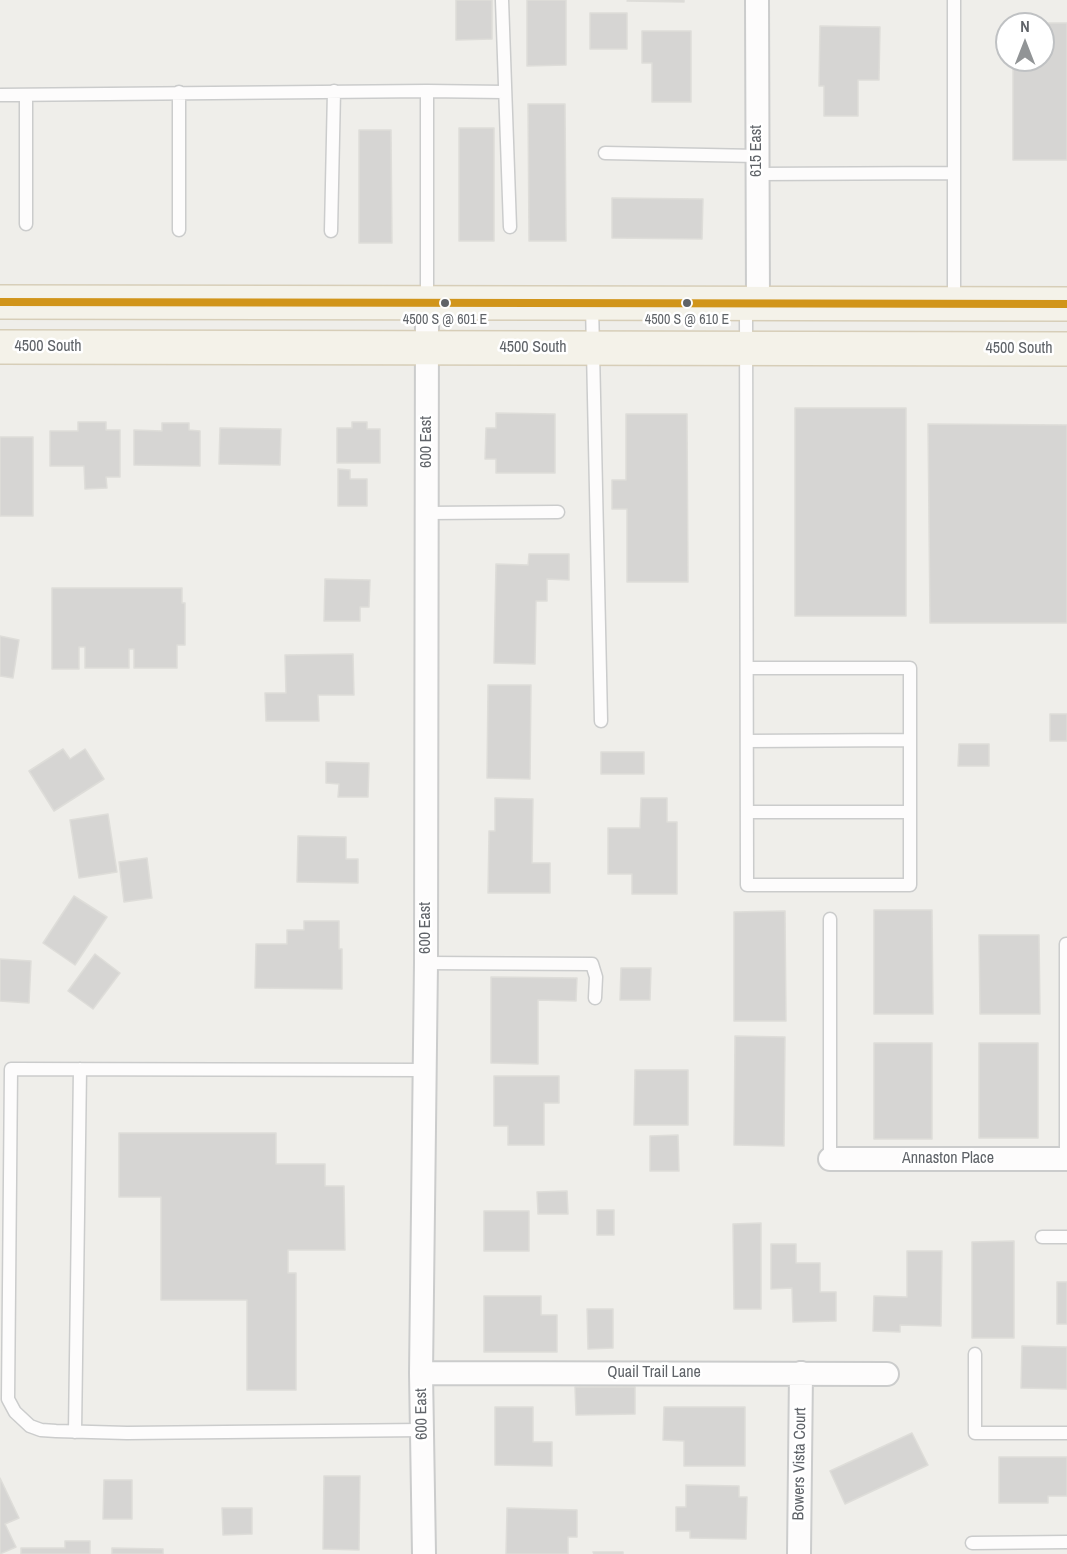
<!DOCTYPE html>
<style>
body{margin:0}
#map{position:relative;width:1067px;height:1554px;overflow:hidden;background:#efeeea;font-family:"Archivo Narrow",sans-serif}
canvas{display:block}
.north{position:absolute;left:995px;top:12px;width:60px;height:60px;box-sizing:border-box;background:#fff;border:2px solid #bfc1c3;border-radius:50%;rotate:0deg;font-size:16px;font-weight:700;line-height:24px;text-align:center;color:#5f6368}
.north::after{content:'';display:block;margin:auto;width:21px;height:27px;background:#919496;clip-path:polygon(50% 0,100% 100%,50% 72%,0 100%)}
</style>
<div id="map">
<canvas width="1067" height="1554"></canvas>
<div class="north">N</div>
</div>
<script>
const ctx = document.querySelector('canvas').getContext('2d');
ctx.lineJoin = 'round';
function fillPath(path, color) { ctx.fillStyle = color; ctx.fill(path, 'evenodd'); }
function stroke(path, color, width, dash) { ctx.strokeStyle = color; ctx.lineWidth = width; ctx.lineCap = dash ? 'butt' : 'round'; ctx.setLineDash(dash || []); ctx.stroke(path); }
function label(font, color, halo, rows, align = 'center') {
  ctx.font = font + ' "Archivo Narrow",sans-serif'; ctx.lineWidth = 5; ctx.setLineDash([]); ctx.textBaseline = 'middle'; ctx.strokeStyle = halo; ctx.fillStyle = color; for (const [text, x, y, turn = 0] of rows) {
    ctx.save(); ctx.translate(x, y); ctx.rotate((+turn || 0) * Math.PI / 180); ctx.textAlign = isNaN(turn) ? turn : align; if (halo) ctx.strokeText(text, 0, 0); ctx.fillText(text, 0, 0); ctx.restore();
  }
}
const building = new Path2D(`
 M456,0H492V39L456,40Z
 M527,0H566V65L527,66Z
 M628,0H684V2L627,1Z
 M590,13H627V49H590Z
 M1013,23H1067V160H1013V60H1043V24Z
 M820,26L880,27L879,80H858V116H824V86H819Z
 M642,31H691V102H652V63H642Z
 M528,104H565L566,241H529Z
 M459,128H494V241H459Z
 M359,130H391L392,243H359Z
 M612,198L703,199L702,239L612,238Z
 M795,408H906V616H795Z
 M496,413L555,414V473H496V459H485L486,428H496Z
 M626,414H687L688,582H627V509H612V480H626Z
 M78,422H106V430H120V477H106L107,488L85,489L84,466H50V431H78Z
 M352,422H367V429H380V463H337V428H352Z
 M162,423H189V430L200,431V466L134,465V430L162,431Z
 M928,424L1067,425V623H930Z
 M220,428L281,429L280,465L219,464Z
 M0,437H33V516H0Z
 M338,469L350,470V479H367V506H338Z
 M529,554H569V580L547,579V601H536L535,664L494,663L496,564L528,565Z
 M325,579L370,580L369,607H360V621H324Z
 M52,588H182V603H185V645H177V668H134V649H129V668H85V647H79V669H52Z
 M0,636L19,640L13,678L0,676Z
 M353,654L354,695H318L319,721H266L265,693H286L285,655Z
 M488,685H531L530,779L487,778Z
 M1050,714H1067V741H1050Z
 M959,744H989V766H958Z
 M63,749L70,759L85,749L104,779L54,811L29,771Z
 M601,752H644V774H601Z
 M326,762L369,763L368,797H338L339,784L326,783Z
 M495,798L533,799L532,863H550V893H488L489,831H495Z
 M641,798H667V822H677V894H632V874H608V828H640Z
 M108,814L117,872L79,878L70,820Z
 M298,836L346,837V859H358V883L297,882Z
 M147,858L152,898L124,902L119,862Z
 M74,896L107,917L75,965L43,943Z
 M874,910H932L933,1014H874Z
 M785,911L786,1021H734V912Z
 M304,921H339V949H342V989L255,988L256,944H287V930H304Z
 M979,935H1039L1040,1014H980Z
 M95,954L120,973L93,1009L68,991Z
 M0,959L31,961L29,1003L0,1001Z
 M621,968H651L650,1000H620Z
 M491,977L577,978L576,1001L538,1000V1064L491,1063Z
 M735,1036L785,1037L784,1146L734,1145Z
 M874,1043H932V1139H874Z
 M979,1043H1038V1138H979Z
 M635,1070H688V1125H634Z
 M494,1076H559V1103H544V1145H508V1126H494Z
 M119,1133H276V1164H325V1186H344L345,1250H288V1273H296V1390H247V1300H161V1197H119Z
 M678,1135L679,1171H650V1136Z
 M567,1191L568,1214H538L537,1192Z
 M597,1210H614V1235H597Z
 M484,1211H529V1251H484Z
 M761,1223V1309H734L733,1224Z
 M1014,1241V1338H972V1242Z
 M771,1244H796V1263H820V1292H836V1321L793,1322L792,1288L771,1289Z
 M907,1251H942L941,1326L900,1325V1332L873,1331L874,1296L907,1297Z
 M1057,1282H1067V1324H1057Z
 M484,1296H541V1315H557V1352H484Z
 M587,1309H613V1348L588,1349Z
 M1022,1346L1067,1347V1389L1021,1388Z
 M575,1387H635V1414L576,1415Z
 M495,1407H533V1442H552V1466L495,1465Z
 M664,1407H745V1466H684V1441L663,1440Z
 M912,1433L928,1465L845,1504L830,1471Z
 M999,1457H1067V1496H1048V1503H999Z
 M324,1476H360L359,1550L323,1549Z
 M0,1478L19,1518L5,1524L16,1547L0,1554Z
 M104,1480H132V1519H103Z
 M686,1485L739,1486V1497H747L746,1539L690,1538V1531H676V1507H686Z
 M222,1508H252V1534L223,1535Z
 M507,1508L577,1510V1537H568V1554H506Z
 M65,1541H90V1554H21V1548H65Z
 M112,1548L163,1549V1554H112Z
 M593,1552H623V1554H594Z`);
fillPath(building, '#d6d5d3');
stroke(building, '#deddd9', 1.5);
const service = new Path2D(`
 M502,0L510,227
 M427,91L504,92
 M0,95L427,91V301
 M26,95V224
 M605,153L757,156
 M757,174L954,173
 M179,230V92
 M331,231L334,91
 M954,302V0
 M592,304L601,721
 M746,304L747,885H910V668H747
 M427,513L558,512
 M747,741L910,740
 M747,812H910
 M426,963L592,964L596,977L595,998
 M830,1159V919
 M1066,1159V944
 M1042,1237H1067
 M975,1354V1433H1067
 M422,1430L127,1433L56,1431L41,1430L30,1426L15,1412L8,1399L11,1069L425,1070
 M75,1432L80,1069
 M972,1543L1067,1542`);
const minor = new Path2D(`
 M757,0L758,303
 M830,1159H1067
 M421,1373L887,1374
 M424,1554L421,1373L426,963L427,303
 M799,1554L801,1373`);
const primary = new Path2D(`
 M0,302L1067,304
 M0,347L1067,349`);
stroke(service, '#cbcccc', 15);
stroke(minor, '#cbcccc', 26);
stroke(primary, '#d7ceb8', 36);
stroke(service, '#fdfcfc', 12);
stroke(minor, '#fdfcfc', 22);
stroke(primary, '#f4f2e9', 33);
stroke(new Path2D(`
 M0,302L1067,304`), '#d1951a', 8);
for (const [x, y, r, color] of [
 [445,303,5,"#5f6368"],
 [687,303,5,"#5f6368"]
]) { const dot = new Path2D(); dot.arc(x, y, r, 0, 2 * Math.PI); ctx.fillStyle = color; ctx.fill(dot); stroke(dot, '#fff', 2); }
label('14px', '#5f6368', '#fff', [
 ["4500 S @ 601 E",445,320],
 ["4500 S @ 610 E",687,320]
]);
label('16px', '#5f6368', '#fff', [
 ["615 East",757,151,-90],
 ["4500 South",48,347],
 ["4500 South",533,348],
 ["4500 South",1019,349],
 ["600 East",427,442,-90],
 ["600 East",426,928,-90],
 ["Annaston Place",948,1159],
 ["Quail Trail Lane",654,1373],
 ["600 East",422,1414,-91],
 ["Bowers Vista Court",800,1464,-89]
]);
</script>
